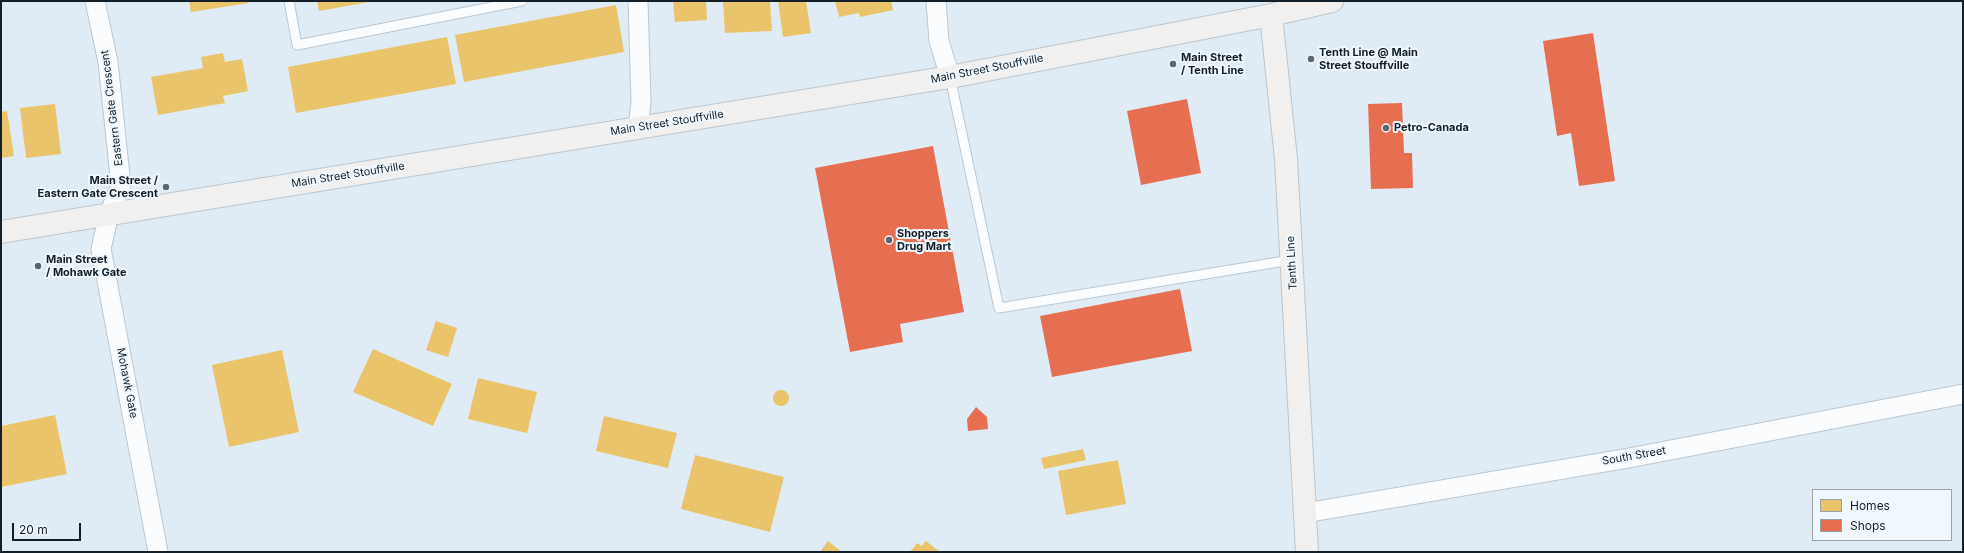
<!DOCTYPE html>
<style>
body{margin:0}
#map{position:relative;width:1964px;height:553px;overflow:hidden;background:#e0ecf5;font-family:Inter,sans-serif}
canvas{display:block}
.frame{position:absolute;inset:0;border:2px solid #132029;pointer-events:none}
.legend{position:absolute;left:1812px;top:489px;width:140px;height:52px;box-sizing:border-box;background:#f1f8fd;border:1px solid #98a2a8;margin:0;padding:5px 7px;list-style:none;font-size:12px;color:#132029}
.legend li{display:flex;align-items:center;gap:8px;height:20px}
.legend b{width:20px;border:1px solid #98a2a8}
.scale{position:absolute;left:12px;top:523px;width:69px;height:18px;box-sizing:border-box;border:2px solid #132029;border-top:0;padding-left:5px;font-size:12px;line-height:14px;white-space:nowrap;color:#132029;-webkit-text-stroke:3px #f1f8fd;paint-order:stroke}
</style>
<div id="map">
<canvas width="1964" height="553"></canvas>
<div class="frame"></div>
<ul class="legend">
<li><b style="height:11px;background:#e9c46a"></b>Homes</li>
<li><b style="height:11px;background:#e76f51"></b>Shops</li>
</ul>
<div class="scale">20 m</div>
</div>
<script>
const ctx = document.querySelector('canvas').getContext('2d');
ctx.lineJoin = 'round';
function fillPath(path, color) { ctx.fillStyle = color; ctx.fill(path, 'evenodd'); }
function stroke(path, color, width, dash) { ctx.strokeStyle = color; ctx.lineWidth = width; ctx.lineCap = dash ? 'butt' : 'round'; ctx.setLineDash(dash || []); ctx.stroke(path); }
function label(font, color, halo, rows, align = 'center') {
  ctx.font = font + ' Inter,sans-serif'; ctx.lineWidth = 4; ctx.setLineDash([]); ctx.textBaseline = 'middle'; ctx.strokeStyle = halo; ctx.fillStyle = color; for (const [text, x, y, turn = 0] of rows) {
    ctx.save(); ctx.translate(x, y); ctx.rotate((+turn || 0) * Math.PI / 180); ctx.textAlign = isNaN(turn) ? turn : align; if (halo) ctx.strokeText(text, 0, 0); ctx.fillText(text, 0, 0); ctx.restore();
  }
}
fillPath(new Path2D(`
 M189,1H248L249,3L191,12Z
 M317,1H369V2L319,11Z
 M673,1H706L707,20L675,22Z
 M723,1H770L772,31L725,33Z
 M778,1H806L811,33L783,37Z
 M835,1H891L893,10L860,17L859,13L839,17Z
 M616,5L624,52L464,82L455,35Z
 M447,37L456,84L296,113L288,67Z
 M223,53L225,62L242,59L248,91L223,96L225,103L158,115L151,77L203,68L201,57Z
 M55,104L61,154L26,158L20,108Z
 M7,111L14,156L1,158V112Z
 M436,321L457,328L448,357L426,350Z
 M373,349L452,384L433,426L353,392Z
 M282,350L299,432L229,447L212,365Z
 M478,378L537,392L527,433L468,419Z
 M773 398a8 8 0 1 1 16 0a8 8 0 1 1-16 0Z
 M55,415L67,474L1,487V426Z
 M604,416L677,433L668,468L596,451Z
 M1083,449L1086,460L1044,469L1041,458Z
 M695,455L784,477L770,532L681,509Z
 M1118,460L1126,504L1066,515L1058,471Z
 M828,541L842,552H820Z
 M926,541L940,552H910L917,543L922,546Z`), '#e9c46a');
fillPath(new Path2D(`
 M1593,33L1615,181L1579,186L1571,133L1557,136L1543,41Z
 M1187,99L1201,173L1141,185L1127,111Z
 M1402,103L1404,153H1412L1413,188L1371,189L1368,104Z
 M933,146L964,312L900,324L903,342L850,352L815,168Z
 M1180,289L1192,351L1052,377L1040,316Z
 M976,407L987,417L988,429L968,431L967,419Z`), '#e76f51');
const lane = new Path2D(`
 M289,1L297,45L522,1
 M950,77L999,308L1291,260`);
const street = new Path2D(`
 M95,1L108,62L121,186L109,214L101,249L158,552
 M638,1L641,102L638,128
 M936,1L939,41L950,77
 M1305,513L1629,458L1963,394`);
const secondary = new Path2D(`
 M1271,15L1286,159L1307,552
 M1,232L950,77L1271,15L1332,1`);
stroke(lane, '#bbc7d0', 11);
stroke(street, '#bbc7d0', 21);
stroke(secondary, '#bbc7d0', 24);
stroke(lane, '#fafcfe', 9);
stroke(street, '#fafcfe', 19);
stroke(secondary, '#f1f0ef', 22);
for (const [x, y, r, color] of [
 [1311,59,4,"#5b6770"],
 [1173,64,4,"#5b6770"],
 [1386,128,4,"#5b6770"],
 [166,187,4,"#5b6770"],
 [889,240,4,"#5b6770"],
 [38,266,4,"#5b6770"]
]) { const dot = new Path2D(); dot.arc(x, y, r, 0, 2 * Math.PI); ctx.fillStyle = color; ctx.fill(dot); stroke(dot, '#f1f8fd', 1.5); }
label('bold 11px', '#132029', '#f1f8fd', [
 ["Tenth Line @ Main",1319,53],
 ["Street Stouffville",1319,66],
 ["Main Street",1181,58],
 ["/ Tenth Line",1181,71],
 ["Petro-Canada",1394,128],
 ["Main Street /",158,181,"right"],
 ["Eastern Gate Crescent",158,194,"right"],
 ["Shoppers",897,234],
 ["Drug Mart",897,247],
 ["Main Street",46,260],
 ["/ Mohawk Gate",46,273]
], 'left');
label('11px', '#132029', '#f1f8fd', [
 ["Main Street Stouffville",987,69,-11],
 ["Eastern Gate Crescent",112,108,-97],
 ["Main Street Stouffville",667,123,-9],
 ["Main Street Stouffville",348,175,-9],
 ["Tenth Line",1292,263,-93],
 ["Mohawk Gate",127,383,79],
 ["South Street",1634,456,-10]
]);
</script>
